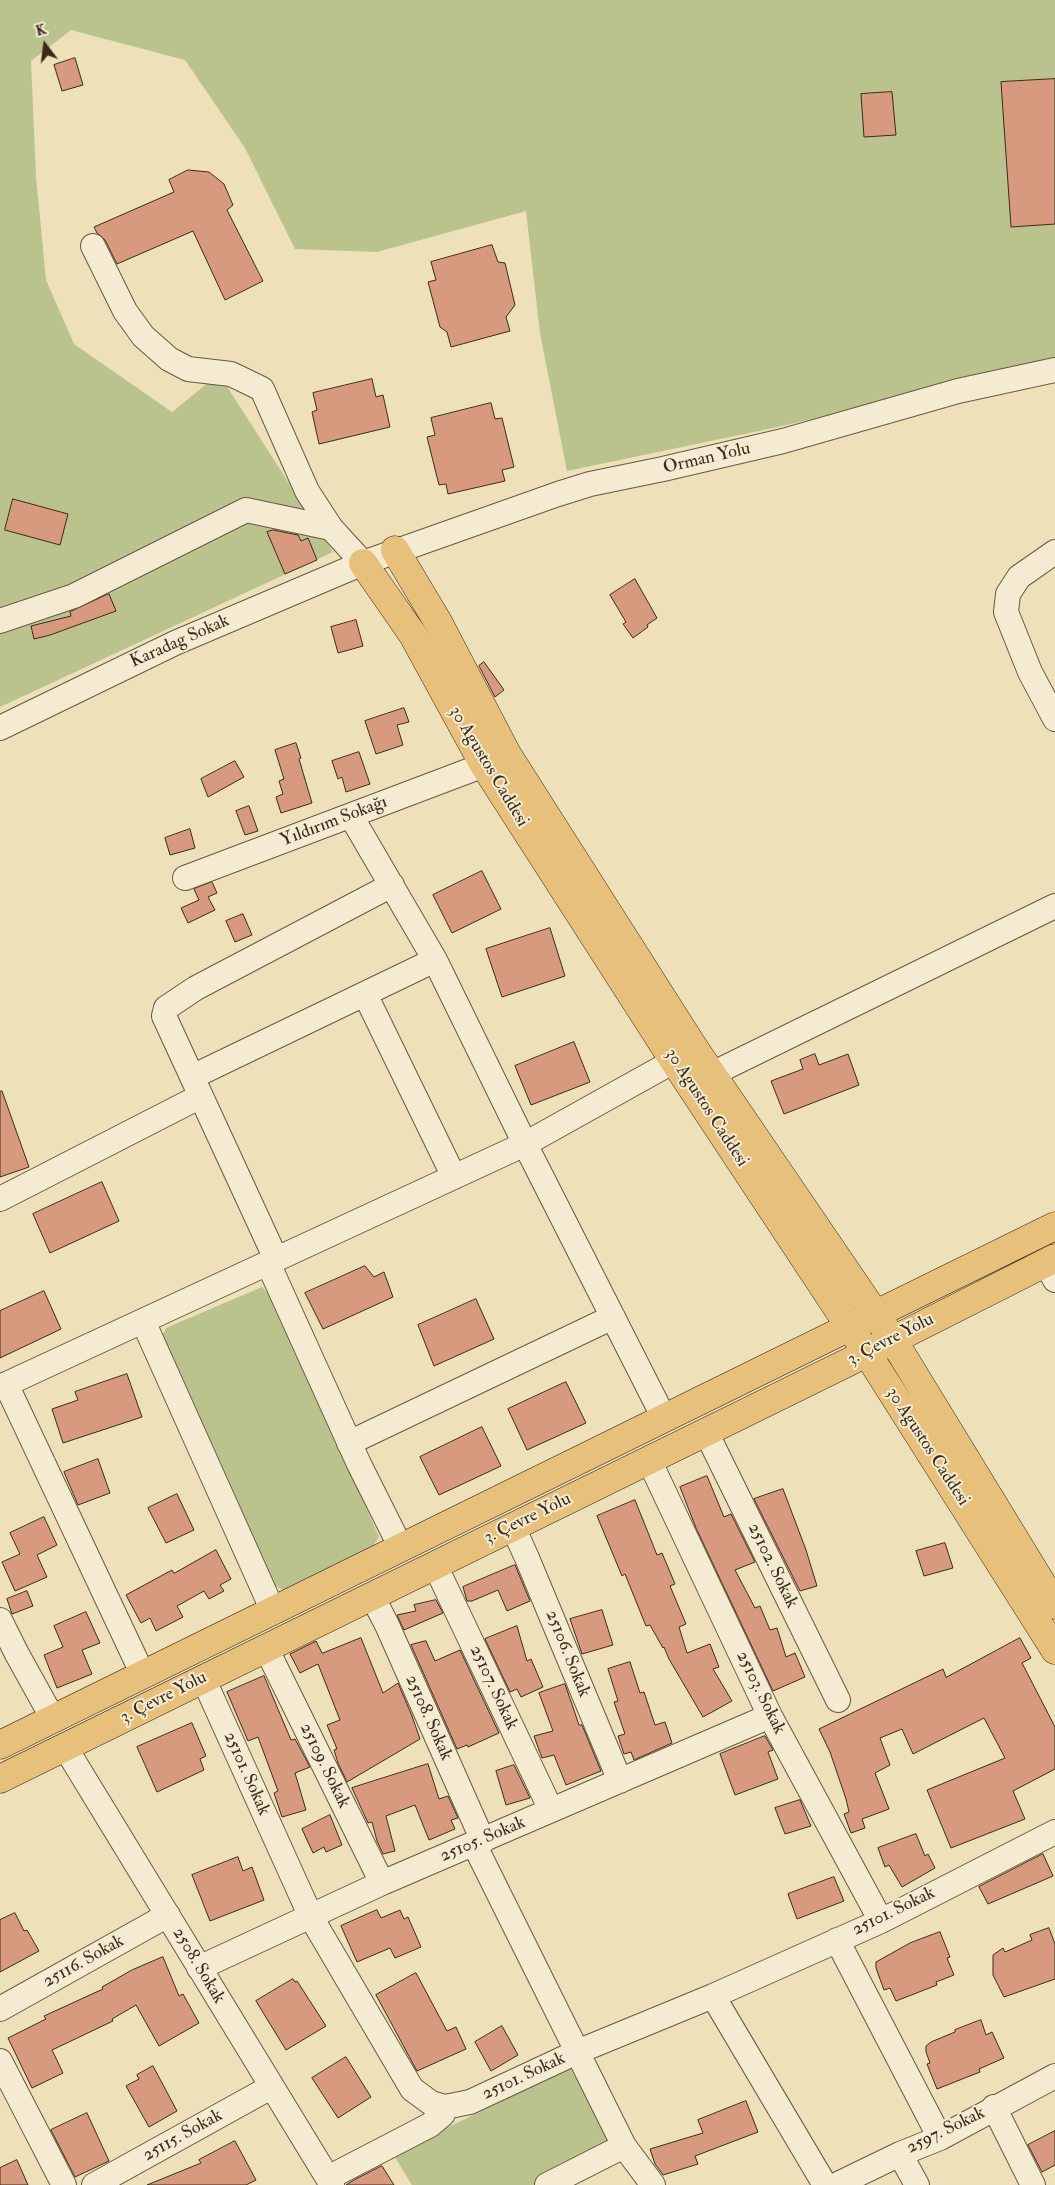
<!DOCTYPE html>
<meta charset="utf-8">
<style>
body{margin:0}
#map{position:relative;width:1055px;height:2185px;overflow:hidden;background:#eee0b9;font-family:"IM FELL Double Pica",serif}
canvas{display:block}
.north{position:absolute;left:20px;top:20px;width:50px;height:50px;-webkit-text-stroke:4px #f4ebd2;paint-order:stroke;rotate:345deg;font-size:14px;font-weight:700;line-height:20px;text-align:center;color:#3a2c1a}
.north::after{content:'';display:block;margin:auto;width:18px;height:22px;background:#3a2c1a;clip-path:polygon(50% 0,100% 100%,50% 72%,0 100%)}
</style>
<div id="map">
<canvas width="1055" height="2185"></canvas>
<div class="north">K</div>
</div>
<script>
const ctx = document.querySelector('canvas').getContext('2d');
ctx.lineJoin = 'round';
function fillPath(path, color) { ctx.fillStyle = color; ctx.fill(path, 'evenodd'); }
function stroke(path, color, width, dash) { ctx.strokeStyle = color; ctx.lineWidth = width; ctx.lineCap = dash ? 'butt' : 'round'; ctx.setLineDash(dash || []); ctx.stroke(path); }
function label(font, color, halo, rows, align = 'center') {
  ctx.font = font + ' "IM FELL Double Pica",serif'; ctx.lineWidth = 4; ctx.setLineDash([]); ctx.textBaseline = 'middle'; ctx.strokeStyle = halo; ctx.fillStyle = color; for (const [text, x, y, turn = 0] of rows) {
    ctx.save(); ctx.translate(x, y); ctx.rotate((+turn || 0) * Math.PI / 180); ctx.textAlign = isNaN(turn) ? turn : align; if (halo) ctx.strokeText(text, 0, 0); ctx.fillText(text, 0, 0); ctx.restore();
  }
}
fillPath(new Path2D(`
 M0,0H1055V361L778,427L567,471L540,333L526,211L377,252L295,249L245,148L185,60L71,30L31,61L36,177L46,280L74,344L172,412L219,374L333,552L0,707Z
 M262,1287L275,1301L379,1537L373,1546L283,1590L270,1583L160,1341L166,1328Z
 M570,2068L614,2145L533,2185H412L393,2154Z`), '#bac28e');
const building = new Path2D(`
 M75,58L83,85L62,91L54,65Z
 M1055,79V224L1011,227L1001,82Z
 M892,92L896,135L864,137L861,94Z
 M188,170L209,172L224,184L233,205L227,210L263,281L225,300L193,231L117,264L105,240L97,233L94,227L174,192L169,180Z
 M492,245L498,262L505,263L515,305L506,317L510,331L451,347L447,332L440,327L428,282L436,280L431,262Z
 M372,379L376,397L383,395L390,427L319,444L312,412L317,410L313,393Z
 M491,403L495,419L502,418L514,467L502,470L505,481L448,494L446,484L439,485L427,437L435,435L431,418Z
 M13,499L68,514L60,545L5,530Z
 M273,530L298,535L301,541L308,538L317,560L285,574L267,532Z
 M635,579L657,618L647,625L648,627L633,638L623,624L626,622L610,595Z
 M109,594L116,611L50,635L34,639L31,626L71,616L70,612Z
 M356,620L363,646L338,653L331,627Z
 M484,662L504,690L495,697L479,666Z
 M404,708L409,722L397,725L403,745L376,754L365,721Z
 M296,743L301,758L299,759L312,803L281,813L276,797L283,794L279,781L284,779L275,750Z
 M359,752L370,784L346,792L342,777L338,779L332,761Z
 M235,761L244,777L208,797L201,779Z
 M249,806L258,831L245,835L236,811Z
 M190,829L195,848L170,855L165,838Z
 M482,871L501,909L452,933L433,895Z
 M212,882L217,893L208,897L215,910L188,923L181,908L199,900L194,889Z
 M243,914L252,935L235,942L226,921Z
 M550,928L565,976L502,997L486,949Z
 M574,1042L590,1082L531,1105L515,1066Z
 M815,1054L819,1065L848,1054L859,1085L784,1114L771,1081L803,1069L800,1060Z
 M2,1091L29,1167L0,1177V1092Z
 M102,1182L119,1221L50,1253L33,1214Z
 M365,1266L374,1277L384,1272L393,1297L323,1329L305,1293Z
 M44,1291L61,1329L0,1358V1311Z
 M476,1299L494,1339L434,1366L418,1325Z
 M127,1374L142,1417L63,1443L52,1409L78,1400L75,1392Z
 M566,1382L586,1423L527,1450L508,1409Z
 M482,1427L501,1466L439,1495L420,1457Z
 M98,1459L110,1493L78,1505L64,1472Z
 M707,1476L724,1517L731,1514L755,1562L735,1570L755,1608L760,1606L770,1630L777,1628L786,1657L795,1653L805,1677L773,1691L696,1528L680,1487Z
 M783,1489L806,1550L817,1586L800,1591L754,1499Z
 M177,1494L194,1530L166,1543L148,1508Z
 M635,1500L657,1555L662,1553L675,1584L670,1586L686,1624L679,1627L687,1653L710,1644L719,1667L713,1669L732,1701L703,1717L669,1659L664,1647L663,1648L650,1625L646,1626L625,1574L622,1576L597,1516Z
 M44,1517L57,1545L37,1555L47,1577L15,1591L2,1562L20,1554L10,1533Z
 M945,1543L953,1568L924,1576L916,1551Z
 M216,1550L231,1579L220,1585L224,1591L209,1599L204,1591L177,1606L183,1617L156,1631L150,1618L141,1623L126,1595L172,1570L174,1573Z
 M515,1565L530,1601L507,1611L498,1590L472,1601H467L463,1587Z
 M27,1591L33,1606L12,1614L7,1599Z
 M436,1600L443,1613L404,1630L397,1615L416,1611L414,1605Z
 M602,1610L613,1645L582,1654L570,1619Z
 M86,1612L100,1643L82,1650L92,1674L57,1688L44,1655L63,1647L54,1626Z
 M517,1626L527,1661L531,1659L543,1687L521,1697L517,1689L510,1692L485,1639Z
 M361,1638L383,1693L398,1683L412,1716L420,1739L347,1782L338,1763L334,1750L337,1749L327,1725L340,1720L318,1664L300,1673L290,1654L316,1641L322,1653Z
 M1020,1638L1031,1658L1022,1663L1055,1727V1769L1013,1791L1025,1819L951,1848L927,1790L1005,1758L984,1718L913,1754L902,1729L880,1738L890,1765L875,1773L889,1809L862,1819L865,1828L851,1833L844,1814L849,1812L846,1799L830,1752L819,1729L943,1669L946,1677Z
 M426,1641L435,1661L460,1650L499,1733L468,1747L467,1745L457,1749L411,1645Z
 M630,1662L640,1693L644,1692L655,1725L665,1722L672,1743L634,1760L631,1752L624,1754L618,1736L625,1734L614,1702L618,1701L608,1669Z
 M264,1676L291,1740L295,1739L310,1767L295,1773L306,1810L282,1817L274,1793L278,1791L258,1737L248,1741L227,1692Z
 M565,1684L579,1725H582L601,1771L566,1785L554,1755L542,1758L534,1736L553,1731L539,1693Z
 M192,1723L206,1756L200,1759L204,1770L157,1792L137,1747Z
 M765,1736L773,1750L768,1752L778,1779L735,1795L720,1754Z
 M428,1764L439,1799L448,1796L458,1818L451,1820L455,1829L429,1840L415,1805L386,1816L395,1851L383,1854L377,1841L372,1822L368,1823L352,1788Z
 M514,1765L530,1798L506,1805L496,1771Z
 M800,1800L811,1826L785,1834L775,1808Z
 M330,1815L342,1845L326,1852L324,1847L313,1853L302,1829Z
 M916,1834L925,1856L928,1854L935,1868L902,1887L889,1865L885,1867L878,1848Z
 M1043,1854L1053,1876L988,1904L979,1887Z
 M238,1857L243,1871L252,1867L264,1900L210,1921L192,1875Z
 M834,1877L844,1901L797,1919L788,1894Z
 M377,1910L381,1918L400,1910L404,1919L408,1917L421,1947L395,1958L390,1948L357,1962L341,1926Z
 M15,1913L24,1931L27,1930L39,1951L0,1972V1920Z
 M1049,1928L1055,1944V1979L1004,1997L993,1975V1955L1003,1948L1005,1952L1032,1940L1030,1935Z
 M940,1932L950,1957L947,1958L954,1975L936,1982L937,1985L896,2001L890,1988L884,1990L876,1968V1962L910,1943Z
 M163,1957L179,1996L183,1994L199,2023L159,2046L136,2005L112,2019L113,2021L52,2050L63,2073L32,2088L8,2038L46,2019L44,2016L103,1989L102,1987L132,1970Z
 M416,1973L447,2031L456,2027L466,2049L417,2071L376,1995Z
 M293,1979L295,1982L297,1981L326,2026L286,2050L256,2001Z
 M981,2020L986,2035L992,2032L1004,2058L979,2069L980,2072L937,2089L927,2064L930,2063L926,2052V2046L931,2042L955,2032V2030Z
 M502,2026L518,2055L491,2071L475,2042Z
 M346,2057L371,2097L338,2118L312,2078Z
 M153,2066L177,2111L149,2127L126,2086L139,2079L137,2075Z
 M746,2101L758,2132L695,2156L698,2164L663,2175L655,2164L650,2149L703,2133L698,2120Z
 M87,2113L109,2161L75,2177L51,2130Z
 M1055,2131V2165L1042,2172L1028,2145Z
 M235,2141L256,2180L246,2185H147L201,2163L199,2160Z
 M17,2160L28,2185H0V2168Z
 M382,2166L394,2185H346L354,2180Z`);
fillPath(building, '#d89a7e');
stroke(building, '#3a2c1a', 1);
const minor = new Path2D(`
 M93,246L125,311L143,336L169,359L188,369L231,374L262,389L307,491L331,528
 M1055,552L1019,577L1008,594L1006,612L1030,672L1055,719
 M0,621L74,596L246,510L331,528L363,563
 M0,728L175,643L363,563L558,494L590,484L663,469L783,441L958,391L1055,370
 M351,816L435,960L525,1144L664,1418
 M185,878L484,765
 M365,994L454,1177
 M712,1074L1055,906
 M192,1077L435,960
 M0,1199L201,1096
 M276,1259L164,1016L166,1008L196,988L392,885
 M1045,1262L1055,1280
 M268,1263L359,1464L401,1548
 M143,1321L273,1611
 M6,1384L143,1675
 M0,1387L525,1144L674,1061
 M706,1432L838,1700
 M349,1443L613,1317
 M649,1460L770,1716L881,1921
 M513,1527L527,1558L620,1781
 M435,1565L551,1810
 M372,1596L387,1625L483,1841
 M0,1620L17,1654L53,1719
 M266,1648L382,1883
 M203,1678L311,1917L412,2089L431,2103L445,2107L470,2102L577,2052L713,1996L881,1921L1055,1832
 M65,1747L332,2185
 M474,1844L624,2146
 M837,1940L940,2138
 M199,1968L382,1883L770,1716
 M713,1996L825,2185
 M0,2009L168,1915
 M0,2061L64,2185
 M994,2107L1033,2185
 M900,2154L917,2185
 M328,2178L430,2125L443,2114L445,2107
 M94,2185L271,2087
 M547,2185L624,2146L653,2185
 M836,2185L900,2154L940,2138L1055,2076`);
const major = new Path2D(`
 M395,550L438,622L507,754L696,1051L893,1340L1055,1605
 M363,563L413,635L484,765L674,1061L867,1353L1055,1650
 M0,1745L1055,1226
 M0,1779L867,1353L1055,1258`);
stroke(minor, '#675942', 26);
stroke(major, '#3a2c1a', 29);
stroke(minor, '#f4ebd2', 24);
stroke(major, '#e7c07c', 28);
label('18px', '#3a2c1a', '#f4ebd2', [
 ["Orman Yolu",707,459,-13],
 ["Karadag Sokak",180,642,-24],
 ["30 Agustos Caddesi",488,767,59],
 ["Yıldırım Sokağı",334,822,-21],
 ["30 Agustos Caddesi",706,1108,57],
 ["3. Çevre Yolu",891,1340,-27],
 ["30 Agustos Caddesi",927,1447,57],
 ["3. Çevre Yolu",528,1519,-26],
 ["25102. Sokak",772,1566,64],
 ["25106. Sokak",567,1654,68],
 ["25107. Sokak",493,1688,65],
 ["25103. Sokak",760,1693,64],
 ["3. Çevre Yolu",164,1698,-27],
 ["25108. Sokak",428,1718,66],
 ["25109. Sokak",324,1766,64],
 ["25101. Sokak",246,1774,66],
 ["25105. Sokak",483,1840,-23],
 ["25101. Sokak",894,1912,-26],
 ["25116. Sokak",84,1962,-29],
 ["2508. Sokak",198,1966,59],
 ["25101. Sokak",524,2077,-25],
 ["2597. Sokak",946,2131,-26],
 ["25115. Sokak",183,2136,-29]
]);
</script>
